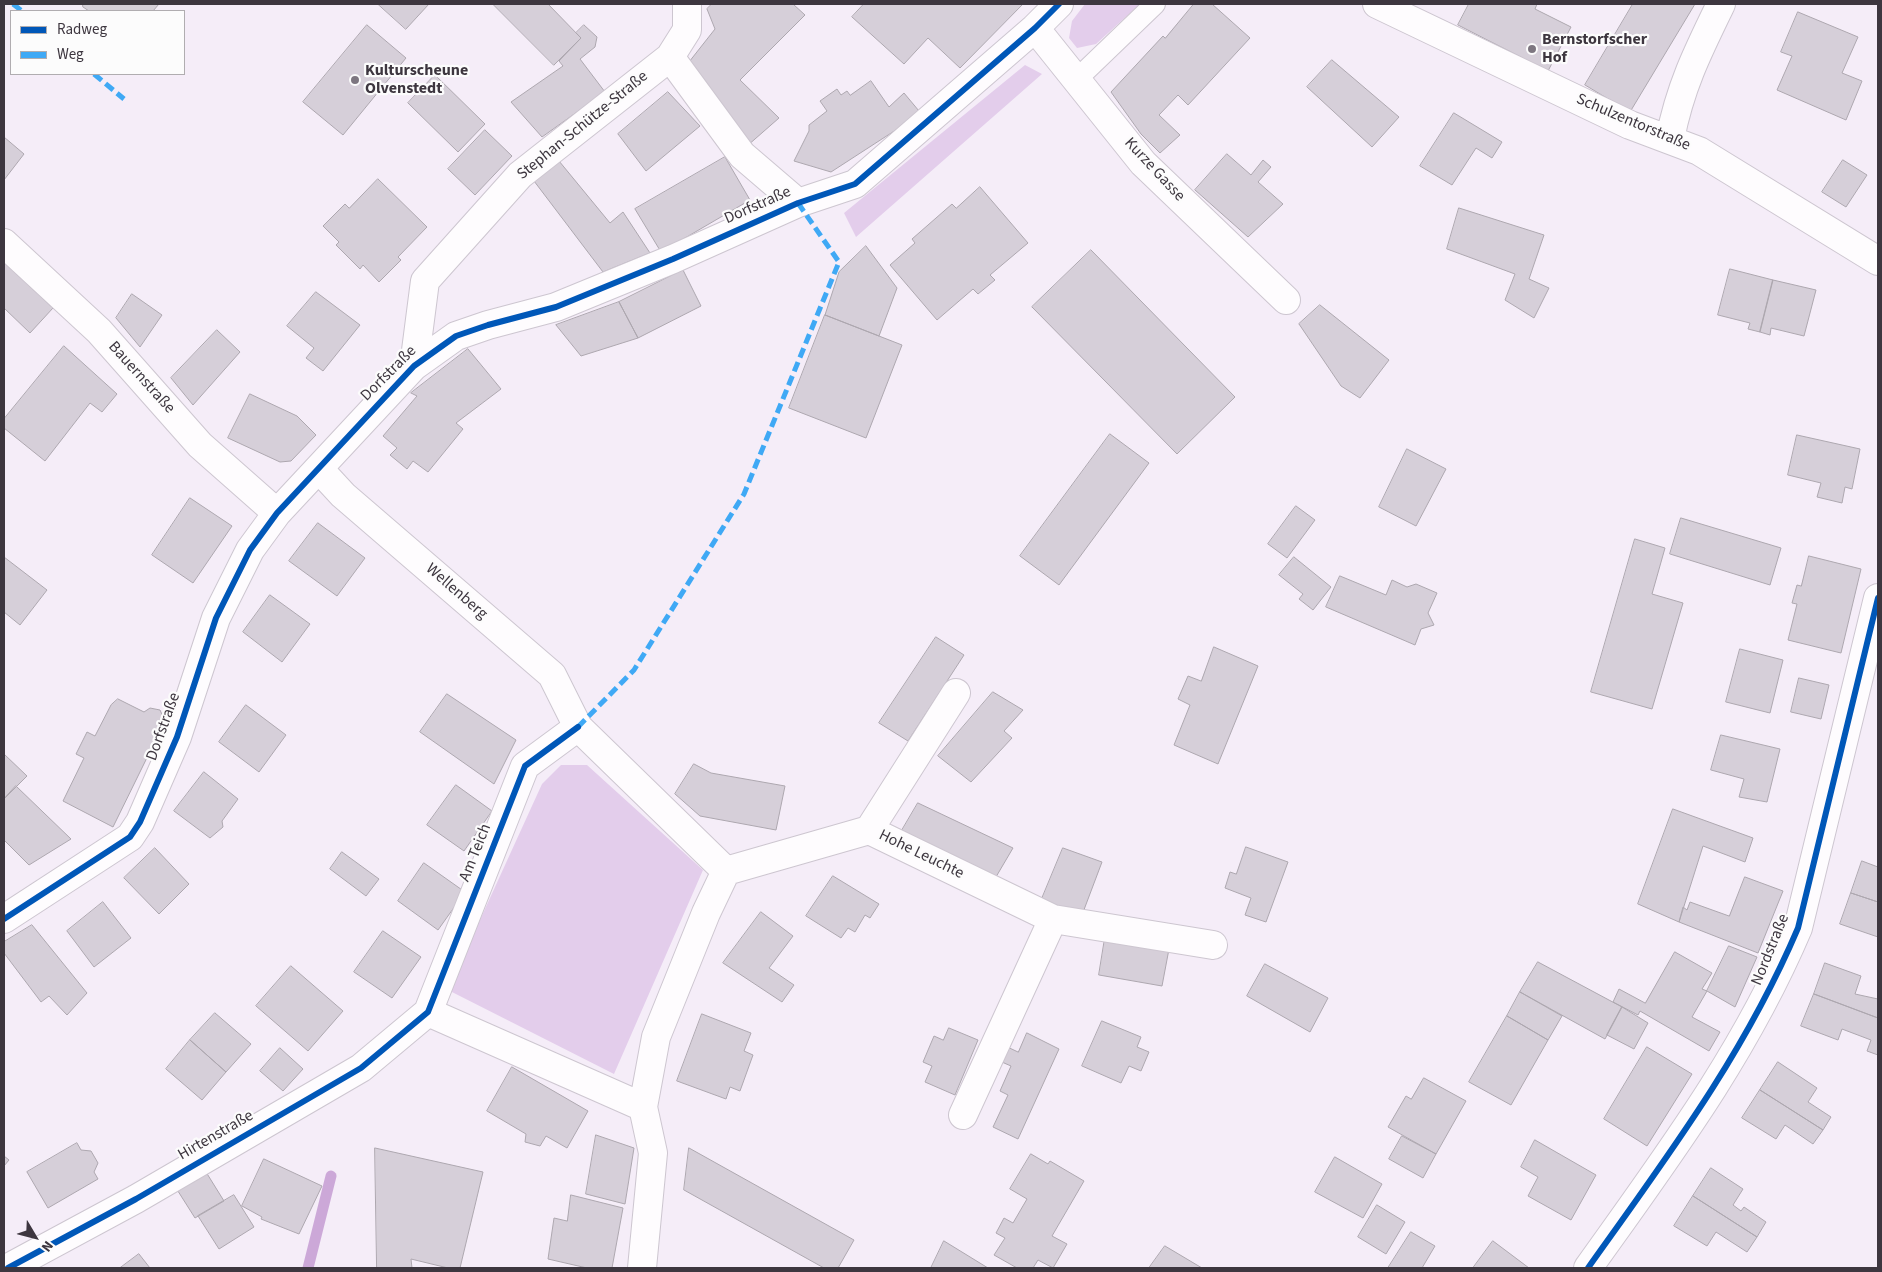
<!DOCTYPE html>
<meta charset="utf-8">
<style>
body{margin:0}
#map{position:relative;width:1882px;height:1272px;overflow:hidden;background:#f5edf8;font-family:"Source Sans 3",sans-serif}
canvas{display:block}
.frame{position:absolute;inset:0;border:5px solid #3d363f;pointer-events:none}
.legend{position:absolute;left:10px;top:10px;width:175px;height:65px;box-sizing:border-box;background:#fcfcfc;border:1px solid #b0adb0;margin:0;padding:6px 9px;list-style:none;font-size:15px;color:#3d363f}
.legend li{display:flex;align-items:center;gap:10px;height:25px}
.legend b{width:25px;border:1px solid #b0adb0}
.north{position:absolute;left:10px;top:1212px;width:50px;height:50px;-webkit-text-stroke:4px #fcfcfc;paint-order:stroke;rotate:127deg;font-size:14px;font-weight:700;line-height:20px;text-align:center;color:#3d363f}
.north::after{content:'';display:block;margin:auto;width:18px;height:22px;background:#3d363f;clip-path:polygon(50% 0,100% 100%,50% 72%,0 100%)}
</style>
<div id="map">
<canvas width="1882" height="1272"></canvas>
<div class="frame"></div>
<ul class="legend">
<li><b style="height:6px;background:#0057b8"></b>Radweg</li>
<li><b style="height:6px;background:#3fa9f5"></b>Weg</li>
</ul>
<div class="north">N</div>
</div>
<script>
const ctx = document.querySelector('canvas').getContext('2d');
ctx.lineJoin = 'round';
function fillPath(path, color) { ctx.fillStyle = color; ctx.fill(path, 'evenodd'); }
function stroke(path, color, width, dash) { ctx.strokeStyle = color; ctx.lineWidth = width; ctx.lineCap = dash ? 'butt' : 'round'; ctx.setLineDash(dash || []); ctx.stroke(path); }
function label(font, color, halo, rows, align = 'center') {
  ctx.font = font + ' "Source Sans 3",sans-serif'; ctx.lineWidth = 4.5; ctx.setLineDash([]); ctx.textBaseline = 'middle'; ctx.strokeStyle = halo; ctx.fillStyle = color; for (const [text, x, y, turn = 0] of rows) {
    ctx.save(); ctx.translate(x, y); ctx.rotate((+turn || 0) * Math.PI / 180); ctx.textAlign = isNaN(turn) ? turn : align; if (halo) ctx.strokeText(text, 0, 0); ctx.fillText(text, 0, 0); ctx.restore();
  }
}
fillPath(new Path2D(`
 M1085,4H1140L1096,44L1077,48L1069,38L1072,21Z
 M1025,65L1042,74L856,237L844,213Z
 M561,765H587L703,870L614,1074L448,990L542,784Z`), '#e3cdeb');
stroke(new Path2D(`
 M308,1268L331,1176`), '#cca8d8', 11);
const building = new Path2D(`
 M83,4H159L153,11H89L83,7Z
 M378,4H429L406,29Z
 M493,4H548L581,38L554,65Z
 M712,4H793L805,15L740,80L779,118L747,146L689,62L715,29L707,9Z
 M864,4H1023L960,68L928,38L904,64L852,17Z
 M1194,4H1212L1250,38L1188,105L1178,95L1159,115L1180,135L1160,153L1141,134L1111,92L1163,36L1165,38Z
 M1469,4H1537L1535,9L1571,27L1548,71L1458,25Z
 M1633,4H1695L1630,112L1585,85Z
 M1798,12L1858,37L1842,73L1862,81L1846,120L1777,90L1792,56L1781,52Z
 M367,25L406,58L343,135L303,102Z
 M584,25L597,37L595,47L580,59L605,92L542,137L511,102L563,66L559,61L581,38L576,33Z
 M1332,60L1399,117L1372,147L1307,87Z
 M435,75L485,124L458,152L408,103Z
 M871,81L889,107L904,93L919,111L902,126L831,172L794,161L809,131V125L827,111L820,101L837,89L841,95L847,91L850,95Z
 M668,92L700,126L646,171L618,134Z
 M1454,113L1502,142L1492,158L1476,148L1452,185L1420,166Z
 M485,130L512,156L475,195L448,169Z
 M4,137L24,154L4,180Z
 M1227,154L1251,175L1263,160L1271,167L1258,182L1283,204L1248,237L1195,190Z
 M725,157L750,200L661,252L635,209Z
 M1843,160L1867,175L1846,207L1822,192Z
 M559,161L610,223L623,212L650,253L603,272L534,181Z
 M378,179L427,227L398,257L401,260L379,282L363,265L360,269L336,245L339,242L323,226L345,204L349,208Z
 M980,187L1028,243L990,275L995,280L978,294L973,289L937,320L890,265L915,243L912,239L952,204L956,208Z
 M1459,208L1544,235L1529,279L1549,288L1534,318L1505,300L1515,274L1447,249Z
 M866,246L897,288L879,336L825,315L839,272Z
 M1091,250L1235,397L1177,454L1032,307Z
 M4,262L53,308L30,333L4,308Z
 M1730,269L1773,280L1760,332L1748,329L1750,323L1718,315Z
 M683,270L701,306L638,338L619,302Z
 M1773,280L1816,290L1804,336L1771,328L1770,335L1760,332Z
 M316,292L360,325L323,371L306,358L314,348L287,326Z
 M132,294L162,315L140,347L116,318Z
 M619,302L638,338L581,356L556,325Z
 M1320,305L1389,360L1360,398L1341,386L1299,324Z
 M825,315L902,345L866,438L789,408Z
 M217,330L240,352L193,405L171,378Z
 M64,346L117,394L102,412L90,403L45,461L4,428V419Z
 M468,349L501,389L456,423L463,429L428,472L413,461L407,469L390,455L397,448L383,436L417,396L411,393Z
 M250,394L297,416L316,435L291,461L280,462L228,438Z
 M1110,434L1149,463L1059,585L1020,556Z
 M1797,435L1860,449L1852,489L1845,487L1842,503L1817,497L1821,483L1788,475Z
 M1407,449L1446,469L1416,526L1379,507Z
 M190,498L232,526L193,583L152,555Z
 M1296,506L1315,520L1287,558L1268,544Z
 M1681,518L1781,548L1770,585L1670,554Z
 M318,523L365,558L337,596L289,561Z
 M1635,539L1665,548L1652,594L1683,603L1652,709L1591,692Z
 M1809,556L1861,569L1841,653L1788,640L1797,604L1792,603L1797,585L1801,586Z
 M4,557L47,590L20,625L4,612Z
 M1294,557L1331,587L1313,610L1299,599L1303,594L1279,575Z
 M1340,576L1386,595L1392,580L1407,587L1416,584L1437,593L1428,613L1434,625L1421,629L1415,645L1326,607Z
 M270,595L310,624L282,662L243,632Z
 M936,637L964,655L908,741L879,723Z
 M1214,647L1258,666L1218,764L1174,745L1190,705L1178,699L1188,676L1201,681Z
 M1740,649L1783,660L1770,713L1726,702Z
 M1799,678L1829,685L1821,719L1791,712Z
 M993,692L1023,710L1004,731L1012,738L971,782L938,756Z
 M447,694L516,740L494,784L420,732Z
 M118,699L144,712L150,708L160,710L165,721L113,827L63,801L84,758L76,754L87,732L95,736L111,705Z
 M246,705L286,735L259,772L219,742Z
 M1721,735L1780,749L1767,802L1739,797L1744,779L1711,770Z
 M4,754L27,776L4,799Z
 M694,764L711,773L785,786L776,830L700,816L675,794Z
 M204,772L238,799L222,821L223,827L210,838L174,811Z
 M456,785L492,811L464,851L427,825Z
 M16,786L71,839L29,865L4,840V799Z
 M918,803L1013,848L993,882L901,832Z
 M1673,809L1753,838L1745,862L1703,846L1679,922L1638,904Z
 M1246,847L1288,862L1266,922L1245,915L1251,898L1225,888L1230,872L1236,874Z
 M155,848L189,884L159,914L124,878Z
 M1063,848L1102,862L1082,915L1041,901Z
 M342,852L379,879L366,896L330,869Z
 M1862,861L1878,867V902L1851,893Z
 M424,863L465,892L438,930L398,901Z
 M833,876L879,904L870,918L865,915L855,932L848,928L841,938L806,916Z
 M1745,877L1783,891L1758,953L1679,922L1683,907L1687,910L1690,902L1729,916Z
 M1851,893L1878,902V937L1840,924Z
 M103,902L131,938L94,967L67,931Z
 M761,912L793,936L769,968L794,985L782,1002L723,963Z
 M32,925L87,993L67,1015L49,996L41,1002L4,953V942Z
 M383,931L421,957L392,998L354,972Z
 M1105,938L1169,949L1162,986L1099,975Z
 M1729,946L1757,957L1735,1007L1707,991Z
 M1675,952L1712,973L1702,989L1707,991L1692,1017L1720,1032L1709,1051L1640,1011L1638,1015L1613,1002L1619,989L1645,1003Z
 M1538,962L1622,1007L1605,1039L1520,992Z
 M1825,963L1861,976L1855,994L1878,999V1018L1814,994Z
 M1265,964L1328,998L1310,1032L1247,996Z
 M291,966L343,1011L308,1051L256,1006Z
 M1520,992L1562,1016L1548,1040L1507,1016Z
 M1814,994L1878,1018V1055L1867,1051L1871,1040L1842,1029L1838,1040L1801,1026Z
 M1622,1007L1648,1023L1634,1049L1607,1035Z
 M215,1013L251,1044L226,1072L190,1040Z
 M702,1014L751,1033L744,1051L753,1055L740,1091L730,1087L726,1099L677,1081Z
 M1507,1016L1548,1040L1511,1105L1469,1082Z
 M1102,1021L1141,1037L1137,1047L1149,1052L1141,1071L1129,1066L1121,1083L1082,1066Z
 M949,1028L978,1040L955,1095L925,1082L932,1066L923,1062L934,1036L943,1040Z
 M1027,1033L1059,1049L1018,1139L993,1127L1008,1095L1000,1091L1011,1066L995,1059L1001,1044L1018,1052Z
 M190,1040L226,1072L202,1100L166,1069Z
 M1647,1047L1692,1074L1647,1146L1604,1119Z
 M280,1048L303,1069L283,1091L260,1071Z
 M1778,1062L1817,1088L1808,1102L1831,1117L1823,1130L1760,1090Z
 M512,1067L588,1111L567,1148L546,1136L540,1146L525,1142L526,1134L487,1111Z
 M1424,1078L1466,1101L1436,1154L1388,1127L1406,1096L1411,1099Z
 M1760,1090L1823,1130L1813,1144L1785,1125L1776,1139L1742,1118Z
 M596,1135L634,1148L625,1204L586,1194Z
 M1402,1136L1436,1154L1423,1178L1389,1159Z
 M1535,1140L1596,1175L1571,1220L1528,1196L1538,1177L1521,1167Z
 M77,1143L81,1150L91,1151L98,1163L94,1172L98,1179L48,1208L27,1172Z
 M375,1148L483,1172L460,1268H448L411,1259L412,1268H377Z
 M689,1148L854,1240L838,1268H824L684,1190Z
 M1031,1154L1048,1164L1050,1161L1084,1181L1052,1236L1067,1244L1053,1268L1038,1260L1033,1268H1017L994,1255L1005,1238L996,1233L1004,1218L1013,1223L1027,1199L1010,1189Z
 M4,1156L9,1160L4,1166Z
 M1335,1157L1382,1184L1363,1218L1315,1192Z
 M264,1159L322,1186L299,1234L261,1219L262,1217L242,1206Z
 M1711,1168L1743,1189L1733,1205L1741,1211L1744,1207L1766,1222L1757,1237L1693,1196Z
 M206,1172L224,1201L195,1218L176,1188Z
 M234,1195L254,1227L219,1249L198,1216Z
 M571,1195L623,1208L612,1268H587L548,1259L554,1218L567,1221Z
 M1693,1196L1757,1237L1747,1252L1716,1232L1707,1246L1674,1226Z
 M1377,1205L1405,1222L1386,1254L1358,1237Z
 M1411,1232L1435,1246L1422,1268H1388Z
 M944,1241L988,1268H931Z
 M1493,1241L1529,1268H1473Z
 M1165,1246L1202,1268H1149Z
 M139,1254L150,1268H120Z`);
fillPath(building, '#d6cfd9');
stroke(building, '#ada7af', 1);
const lane = new Path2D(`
 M1076,80L1155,4`);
const street = new Path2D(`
 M1377,4L1630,125L1699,151L1878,261
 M1035,28L1143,163L1286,300
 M670,57L687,30V4
 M1670,139C1680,87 1698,51 1721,4
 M4,243L99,331L200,445L277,513
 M414,366L425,281L520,175L670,57L742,155L798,203
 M319,469L343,495L552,675L578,727L726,871
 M869,830L956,693
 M726,871L869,830L1053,919L1213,945
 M4,919L130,837L140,822L177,737L216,618L250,550L277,513L414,366L456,336L488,325L556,307L673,259L798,203L855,184L1035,28L1059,4
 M428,1012L643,1107
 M963,1115L1053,919
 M8,1268L136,1199L361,1068L428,1012L525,766L578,727
 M642,1268L653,1153L643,1107L656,1037L706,913L726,871
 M1588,1268C1667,1157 1744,1055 1798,928L1878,598`);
stroke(lane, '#cdc6d0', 22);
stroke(street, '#cdc6d0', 30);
stroke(lane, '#fefcfe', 20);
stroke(street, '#fefcfe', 28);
stroke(new Path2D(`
 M13,4L22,11
 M94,74L124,99
 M578,727L634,670L744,494L839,262L798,203`), '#3fa9f5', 5, [10, 5]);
stroke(new Path2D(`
 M4,919L130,837L140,822L177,737L216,618L250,550L277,513L414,366L456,336L488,325L556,307L673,259L798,203L855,184L1035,28L1059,4
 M8,1268L136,1199L361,1068L428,1012L525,766L578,727
 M1588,1268C1667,1157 1744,1055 1798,928L1878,598`), '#0057b8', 6);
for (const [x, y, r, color] of [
 [1532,49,5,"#7d7680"],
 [355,80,5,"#7d7680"]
]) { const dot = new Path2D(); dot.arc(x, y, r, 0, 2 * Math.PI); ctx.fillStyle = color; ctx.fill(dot); stroke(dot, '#fcfcfc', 2); }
label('bold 16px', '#3d363f', '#fcfcfc', [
 ["Bernstorfscher",1542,40],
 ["Hof",1542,58],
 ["Kulturscheune",365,71],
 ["Olvenstedt",365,89]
], 'left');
label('16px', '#3d363f', '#fcfcfc', [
 ["Schulzentorstraße",1633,123,23],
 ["Stephan-Schütze-Straße",583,126,-39],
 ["Kurze Gasse",1154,170,47],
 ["Dorfstraße",758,206,-24],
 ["Dorfstraße",389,374,-45],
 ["Bauernstraße",141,378,48],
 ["Wellenberg",456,592,41],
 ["Dorfstraße",164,727,-70],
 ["Am Teich",476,853,-68],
 ["Hohe Leuchte",921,855,26],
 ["Nordstraße",1771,950,-68],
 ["Hirtenstraße",216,1136,-30]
]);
</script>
